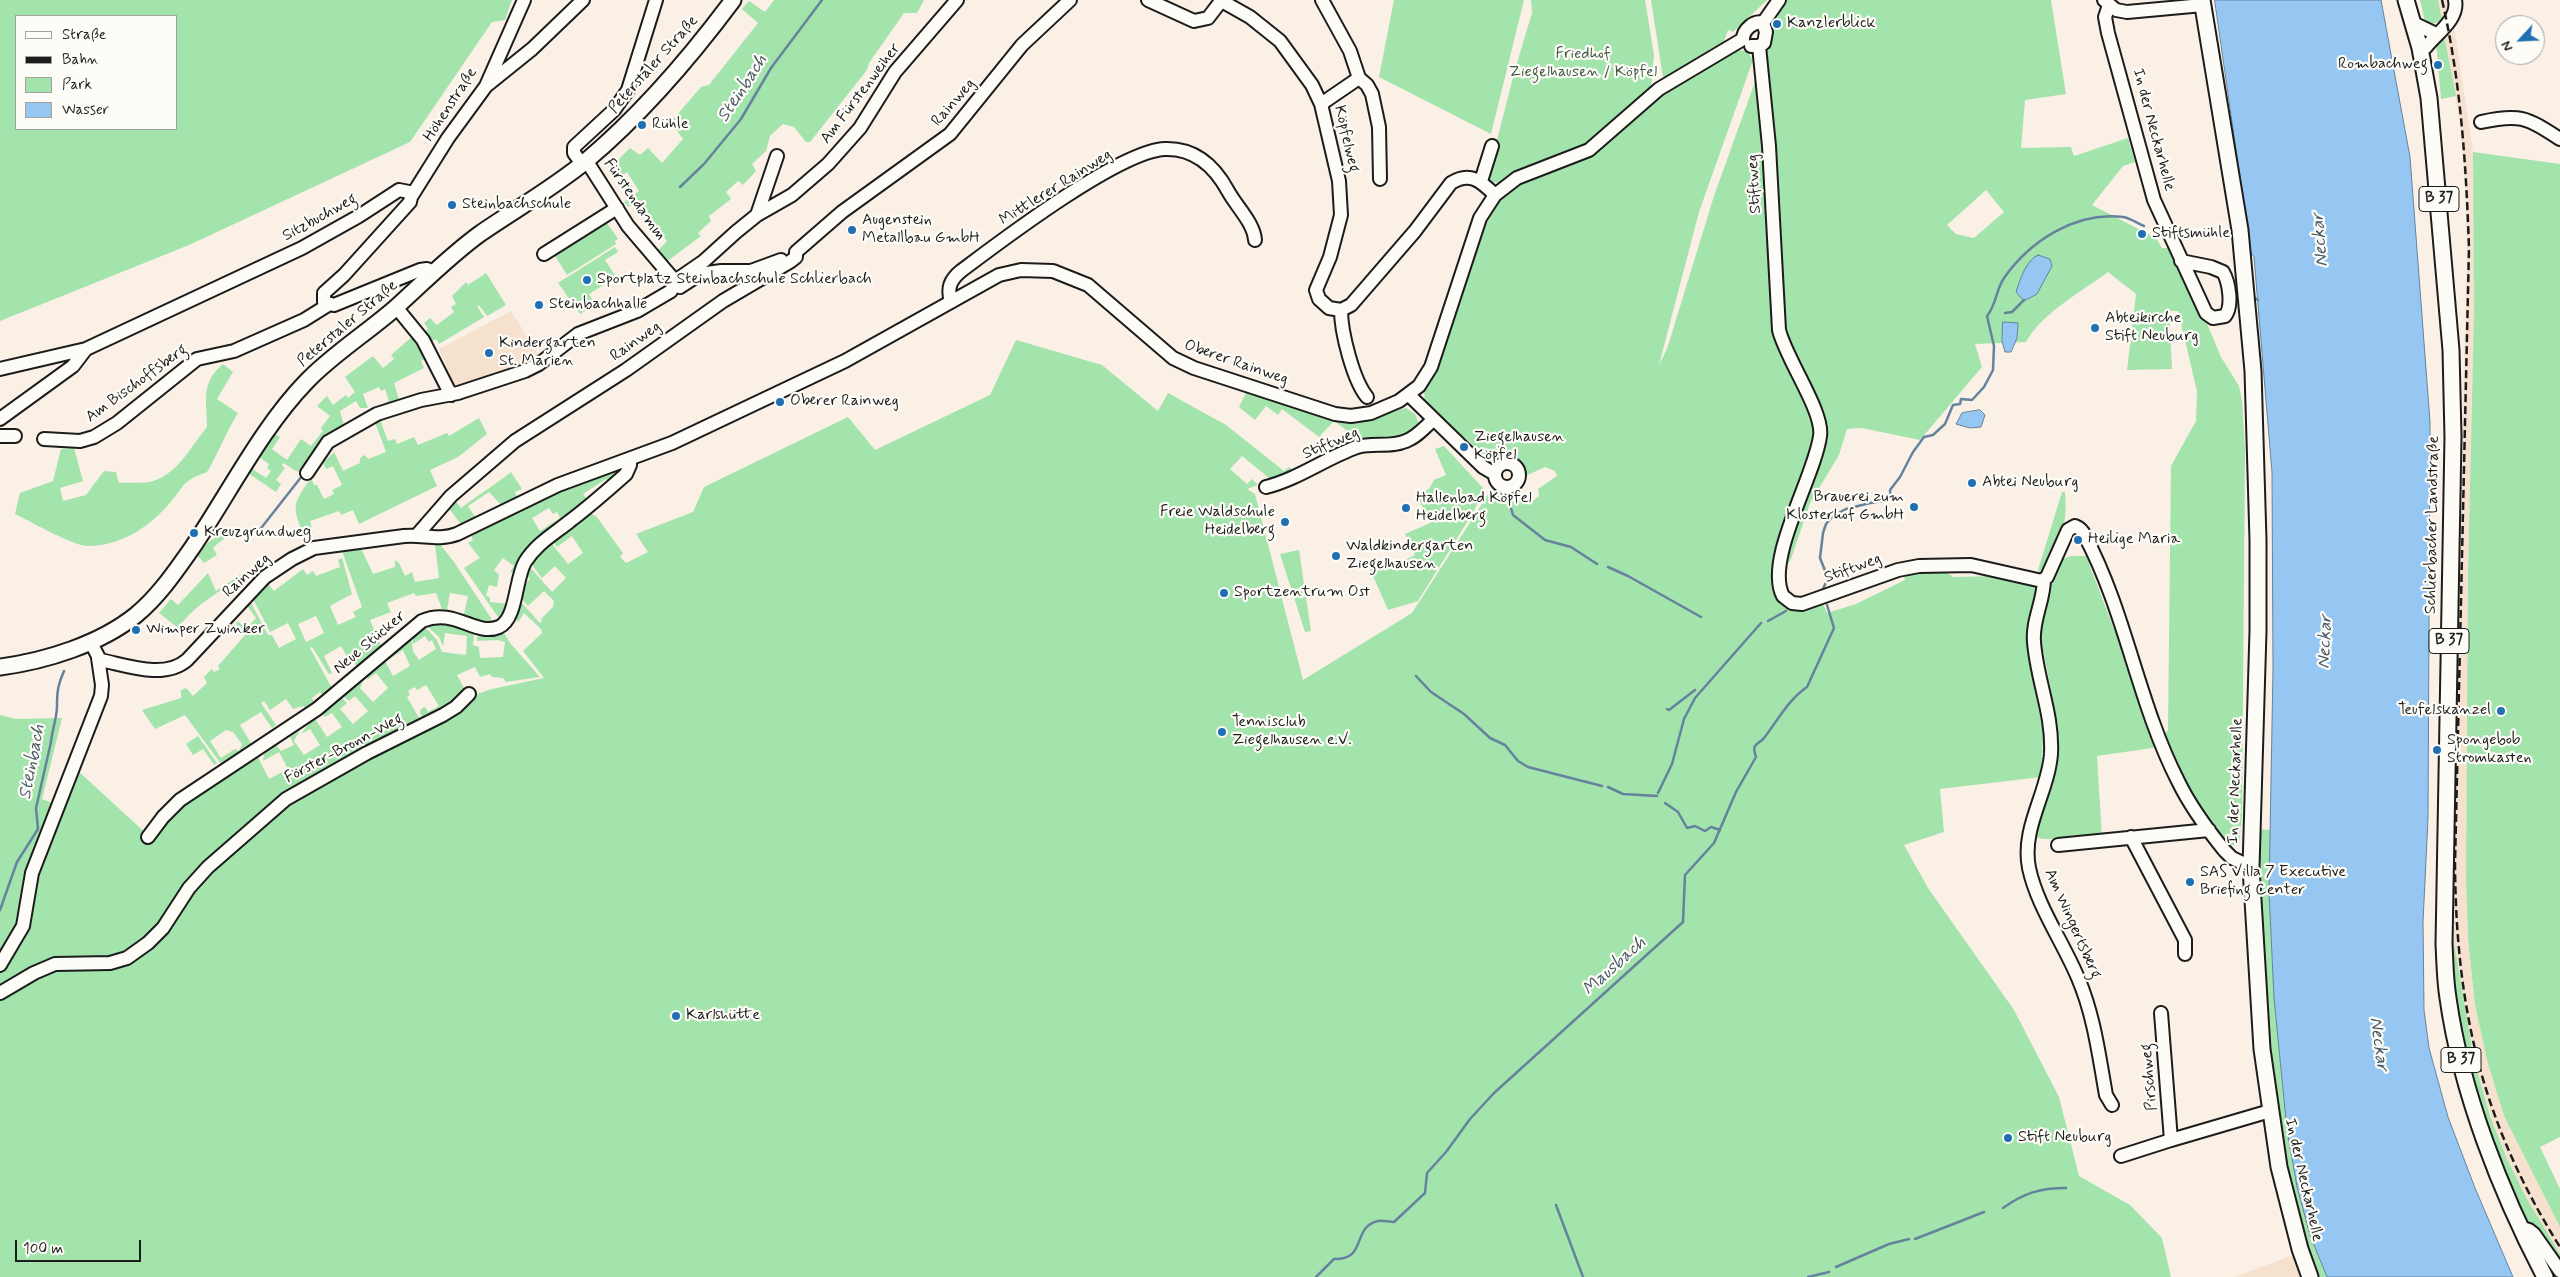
<!DOCTYPE html>
<meta charset="utf-8">
<style>
body{margin:0}
#map{position:relative;width:2560px;height:1277px;overflow:hidden;background:#faf0e5;font-family:Mynerve,sans-serif}
canvas{display:block}
.legend{position:absolute;left:15px;top:15px;width:162px;height:115px;box-sizing:border-box;background:#fdfcf7;border:1px solid #a3a29f;margin:0;padding:6px 9px;list-style:none;font-size:15px;color:#1c1c1c}
.legend li{display:flex;align-items:center;gap:10px;height:25px}
.legend b{width:25px;border:1px solid #a3a29f}
.north{position:absolute;left:2495px;top:15px;width:50px;height:50px;box-sizing:border-box;background:#fdfcf7;border:1px solid #a3a29f;border-radius:50%;rotate:245deg;font-size:14px;font-weight:700;line-height:20px;text-align:center;color:#1c1c1c}
.north::after{content:'';display:block;margin:auto;width:18px;height:22px;background:#1f6fb2;clip-path:polygon(50% 0,100% 100%,50% 72%,0 100%)}
.scale{position:absolute;left:15px;top:1240px;width:126px;height:22px;box-sizing:border-box;border:2px solid #1c1c1c;border-top:0;padding-left:6px;font-size:15px;line-height:18px;white-space:nowrap;color:#1c1c1c;-webkit-text-stroke:4px #fdfcf7;paint-order:stroke}
</style>
<div id="map">
<canvas width="2560" height="1277"></canvas>
<ul class="legend">
<li><b style="height:6px;background:#fdfcf7"></b>Straße</li>
<li><b style="height:6px;background:#1c1c1c"></b>Bahn</li>
<li><b style="height:14px;background:#a3e3ac"></b>Park</li>
<li><b style="height:14px;background:#96c7f2"></b>Wasser</li>
</ul>
<div class="north">N</div>
<div class="scale">100 m</div>
</div>
<script>
const ctx = document.querySelector('canvas').getContext('2d');
ctx.lineJoin = 'round';
function fillPath(path, color) { ctx.fillStyle = color; ctx.fill(path, 'evenodd'); }
function stroke(path, color, width, dash) { ctx.strokeStyle = color; ctx.lineWidth = width; ctx.lineCap = dash ? 'butt' : 'round'; ctx.setLineDash(dash || []); ctx.stroke(path); }
function label(font, color, halo, rows, align = 'center') {
  ctx.font = font + ' Mynerve,sans-serif'; ctx.lineWidth = 4.5; ctx.setLineDash([]); ctx.textBaseline = 'middle'; ctx.strokeStyle = halo; ctx.fillStyle = color; for (const [text, x, y, turn = 0] of rows) {
    ctx.save(); ctx.translate(x, y); ctx.rotate((+turn || 0) * Math.PI / 180); ctx.textAlign = isNaN(turn) ? turn : align; if (halo) ctx.strokeText(text, 0, 0); ctx.fillText(text, 0, 0); ctx.restore();
  }
}
fillPath(new Path2D(`
 M2438,0H2450L2473,152L2474,313L2468,573L2466,878L2468,939L2475,1005L2487,1060L2504,1116L2560,1227V1254L2527,1199L2507,1159L2490,1116L2474,1060L2463,1009L2453,937L2457,616L2467,255L2465,184L2460,123Z
 M511,311L540,357L526,366L453,388L443,370L447,367L439,349Z
 M2296,1254L2305,1277H2234Z`), '#f6e1cf');
fillPath(new Path2D(`
 M0,0H512L505,20L492,22L410,142L189,245L0,321ZM176,16V129H16V16Z
 M774,0H924L917,13H904L869,63L867,70L810,142H806L794,127L783,124L770,136L766,151L752,164L756,171L743,185L738,181L726,192L731,199L709,216L711,221L698,233L701,236L665,263L656,253L667,241L636,201L629,207L624,202L639,191L627,172L618,178L611,167L630,148L640,155L648,148L662,163L683,139L671,122L701,87L709,85L758,23L742,9L749,1L765,12Z
 M1394,0H1524L1491,134L1379,77Z
 M1531,0H1645L1654,55L1651,87L1594,143L1501,184L1487,180L1514,73L1532,13Z
 M1651,0H1767L1733,32L1728,30L1721,50L1664,84Z
 M1783,0H2051L2066,94L2025,100L2021,148L2071,147L2074,156L2128,138L2135,162L2123,166L2092,205L2156,238L2162,248H2169L2203,314L2221,357L2239,386L2242,401L2245,449L2242,817L2239,844L2228,846C2201,812 2179,776 2164,735L2168,730L2171,466L2196,421L2197,391L2178,311H2169L2172,369L2127,370L2136,294L2108,272C2080,293 2043,312 2026,342L1975,344L1982,367L1920,440L1862,428L1847,429L1839,455L1810,503L1791,559L1784,570L1772,580L1776,597C1795,611 1801,610 1823,604L1827,613L1856,604L1905,580L1904,574L1945,571L1953,577L2000,576L2039,587C2015,641 2032,656 2041,707C2045,731 2042,754 2041,777L1940,789L1944,832L1904,845L1928,888L2014,1010L2059,1097L2079,1176L2130,1205L2162,1238L2171,1277H0V715L16,719L62,718L42,799L60,806L76,769L151,838L182,801L258,757L269,779L288,769L279,752L263,761L264,754L276,745L281,751L294,745L290,737L300,730L294,741L304,755L320,745L310,729L301,734L314,717L327,737L342,727L332,713L325,717L321,712L341,697L347,703L340,709L353,724L368,711L355,696L349,701L341,694L367,671L360,688L373,702L388,688L376,673L367,680C371,667 380,660 390,651L385,661L393,676L410,666L403,650L388,660L394,653L393,650L411,634L413,651L419,660L436,649L432,640L429,642L425,636L413,644L412,633L424,626L437,640L442,652L466,655L467,636L445,633L443,646L439,637L427,626C446,615 465,628 484,632L474,635L473,645L479,647L480,658L503,657L505,642L498,640L477,641V637L503,631L510,643L540,677L506,682L503,678L492,677L490,674L480,677L475,667L457,675L466,692L455,706L424,721L420,713L421,709L425,707L428,712L439,706L426,685L417,690L415,687L408,691L410,695L407,697L422,723L395,736L397,740L448,715L471,696L492,689L544,678L523,651L542,633L541,629L524,613L518,622L516,620L520,601L540,623L542,621L541,619L553,607L554,601L544,591L528,606L522,599L523,586L530,579L524,573L529,566L552,592L566,578L555,566L542,578L532,565L545,548L552,544L568,564L583,553L572,536L557,547L553,541L590,513L596,516L623,553L620,557L626,563L648,552L636,534L693,512L704,487L848,417L875,450L990,395L1016,340L1102,365L1158,411L1168,393L1226,425L1284,471L1289,467L1295,472L1274,482L1242,456L1230,469L1247,484L1252,479L1258,485L1247,489L1255,494L1303,680L1412,613L1489,493C1504,498 1518,496 1532,502L1539,496L1538,489L1557,476L1555,471L1545,467L1523,477L1522,466C1510,451 1501,463 1488,465L1472,448L1473,445L1469,441L1442,421L1437,412L1425,403L1424,391L1428,384L1426,383L1439,362L1481,229L1486,216L1497,200L1512,186L1529,178L1570,165L1592,153L1658,94L1737,50L1747,51L1753,60L1699,212L1659,365L1667,349L1714,196L1760,68L1774,339L1804,401L1810,421L1825,413L1795,358L1786,331L1766,52ZM1986,190L2004,212L1974,238L1956,234L1947,225Z
 M2420,0H2438L2442,20L2430,25L2425,22Z
 M2444,35L2456,96L2441,99L2436,42Z
 M2473,152L2560,164V1137L2540,1147L2560,1189V1227L2504,1116L2487,1060L2475,1005L2468,939L2466,878L2468,573L2474,313Z
 M605,220L618,239L615,241L616,244L567,275L555,256L557,250Z
 M615,247L618,252L605,260L616,277L589,294L595,305L580,314L558,283Z
 M486,273L506,305L487,316L479,305L477,306L484,317L439,344L436,339L429,343L423,334L428,329L424,323L430,318L437,325L454,312L451,307L456,304L452,296L466,282L468,285Z
 M413,336L426,358L421,361L424,368L394,383L399,400L385,405L384,403L389,401L385,389L381,391L379,387L363,394L368,408H360L356,401L340,411L344,426L324,438L298,472L283,463L282,465L285,468L276,480L281,484L276,492L251,475L249,472L251,468L266,478L271,471L267,468L269,464L259,457L275,434L280,437L272,449L287,460L301,439L311,446L323,431L321,428L330,416L317,406L327,396L333,405L346,395L348,398L355,392L345,377L373,356L383,368L394,359L391,355Z
 M223,364L233,372L217,399L238,413C226,432 219,452 207,472C180,482 186,485 168,505C148,528 120,546 88,546C73,546 30,521 15,514L20,493L53,481L61,449L74,448L83,481L60,488L63,501L86,495L104,471L116,472L119,483C129,482 143,484 153,481C179,473 191,446 207,427C207,400 200,384 223,364Z
 M1247,391C1276,400 1325,421 1354,422C1372,423 1388,411 1406,408L1415,414L1419,424L1416,427L1418,429L1401,439L1357,443L1352,439L1354,436L1334,421L1319,437L1282,409L1278,415L1266,406L1255,420L1239,407Z
 M388,415L381,422L388,441L395,439L397,444L414,437L418,445L447,433L449,436L479,418L487,434L458,457L430,470L437,486L359,524L353,510L341,515L339,511L310,521L313,532L304,537C294,508 290,507 309,481L312,480L314,485H317L324,499L334,494L332,490L342,485L333,466L326,469L323,463L334,452L343,471L360,463V458L365,455L368,459L386,452L375,422Z
 M1444,446L1483,488L1474,511L1418,601L1388,610L1369,567L1375,561L1391,567L1415,555L1405,534L1430,523L1417,495L1429,489L1434,480L1446,475L1435,449Z
 M623,466L624,470L608,480L606,479L583,494L588,501L521,558L514,573L510,572L514,566L503,558L494,570L499,575L497,587L489,585L486,596L490,597V602L508,604L504,616L500,620L464,568L480,558L468,543L473,540L470,533L540,499L542,501L548,495ZM549,508L553,514L557,512L560,518L540,531L532,518Z
 M511,472L522,489L515,492L518,500L503,507L489,492L468,506L477,520L463,527L447,506L454,499L461,508C478,495 495,485 511,472Z
 M2062,492H2065C2068,530 2060,543 2040,573L2038,570Z
 M242,530V533C229,534 220,541 213,548L217,555L204,563L197,555C206,540 224,531 242,530Z
 M439,543L454,562L491,618L490,622H481L470,619V616L464,614L468,596L450,593L447,610L442,609L436,593L416,596L414,593L387,603L391,612L370,620L382,648L358,668L354,662L351,663L341,646L324,656L332,673L329,674L312,647L310,648L333,690L325,698L320,692L312,698L314,702L310,705L312,707L307,711L303,706L293,709L286,699L270,710L264,701L261,703L276,725L272,728L261,712L240,725L254,748L224,768L185,715L155,729L142,710L181,698V690L186,688L193,696L207,683L204,677L212,669L214,672L220,669L218,666L245,635L236,624L238,621L246,629L256,618L248,607L242,611L240,609L249,599L268,635H272L279,648L296,639L288,623L270,632L253,599L268,584L274,591L303,569L307,575L313,571L316,576L340,567L338,560L342,558L352,594L330,606L338,625L356,617L353,612L362,607L342,551L344,549L361,548L373,574L395,567V560L399,563L405,576L412,572L415,582L439,578L435,544ZM316,616L324,633L306,642L298,624ZM226,730L233,732L242,744L239,751L235,749L221,758L210,741Z
 M1299,550L1311,631L1305,632L1280,554Z
 M2071,556H2086L2159,747L2097,756L2102,839H2042L2035,836L2052,782L2056,727L2053,701L2040,634L2042,618L2059,560Z
 M208,573L216,591L243,573L244,575C221,591 194,605 178,628L159,613L171,599L178,605Z
 M198,736L217,763L214,765L203,749L193,755L186,744Z
 M2258,829L2271,830C2268,907 2272,983 2280,1060C2287,1134 2296,1208 2327,1277H2319C2265,1145 2259,970 2258,829Z
 M2449,933L2453,937L2474,1060L2490,1116L2507,1159L2527,1199L2560,1254V1265L2522,1215L2495,1152L2462,1044L2451,973Z`), '#a3e3ac');
const water = new Path2D(`
 M2215,0H2381L2410,157L2430,422L2428,818L2423,922L2424,1010L2429,1048L2448,1117L2475,1188L2513,1277H2327L2310,1235L2297,1187L2287,1130L2274,998L2269,892L2273,669L2272,472L2254,257L2251,253Z
 M2038,255L2050,259L2052,266L2037,294L2024,301L2016,292C2020,280 2026,260 2038,255Z
 M2003,322L2018,323L2017,338L2011,352H2005L2002,341Z
 M1980,410L1985,415L1981,427L1970,428L1956,424L1962,413Z`);
fillPath(water, '#96c7f2');
stroke(water, '#65839c', 1);
stroke(new Path2D(`
 M680,187L704,164L741,119L771,68L822,0
 M2255,298L2258,300
 M2005,313L2012,312L2024,300
 M1511,508L1513,515L1545,540L1571,547L1597,564
 M246,532H258L302,476
 M1608,567L1628,576L1701,617
 M1822,591L1828,578L1820,558L1823,533L1826,524L1833,516L1846,509L1870,503L1891,500L1890,490L1900,477L1913,452L1924,437L1933,435L1945,424L1953,405L1960,404L1961,399L1972,400L1984,387L1993,370L1994,346L1987,316C1996,305 1996,290 2004,278C2030,241 2076,211 2123,217C2130,218 2137,223 2144,226
 M1768,621L1786,611
 M1416,676L1431,692L1464,714L1490,738L1505,745L1518,761L1528,767L1602,786
 M1667,709L1669,710L1695,690
 M1608,787L1623,794L1657,796
 M1658,793L1672,764L1684,719L1695,698L1761,623
 M1665,803L1678,812L1687,828L1695,826L1705,831L1711,827L1720,830
 M0,910L17,862L38,829L36,808L51,742C52,730 57,718 57,706C57,691 58,685 64,671
 M1556,1205L1583,1277
 M2003,1208C2024,1193 2040,1188 2066,1188
 M1915,1239L1984,1212
 M1836,1267L1889,1244L1909,1239
 M1316,1277L1334,1259C1368,1260 1351,1227 1378,1221C1382,1220 1389,1222 1394,1222L1425,1193L1427,1173L1446,1152L1470,1119L1494,1093L1683,922L1685,875L1714,843L1736,792L1756,757C1755,753 1753,750 1755,746C1757,743 1762,741 1764,738C1778,720 1788,700 1807,687L1834,628L1827,605
 M1808,1277L1829,1272`), '#65839c', 2.5);
const minor = new Path2D(`
 M1148,0L1194,21L1208,18L1221,1
 M1220,0L1250,17L1280,41L1312,85L1321,104L1339,181L1341,215L1330,257L1316,290L1319,299L1329,308L1341,310L1351,305L1415,231L1451,183C1470,171 1481,181 1495,195
 M1322,0L1350,51L1359,78L1367,85L1372,94L1379,127L1380,179
 M2104,0L2116,10L2127,12L2203,5
 M2109,5L2105,17L2108,33L2154,200L2206,313L2213,318L2225,316C2233,306 2229,282 2223,272L2211,267L2181,261
 M1763,23L1779,0
 M2413,23L2436,34
 M1743,39C1743,30 1754,20 1763,23
 M1751,46H1759L1764,43L1766,32L1763,23
 M1759,46L1769,146L1779,330C1786,359 1824,412 1820,436C1815,476 1764,560 1783,596L1792,603L1802,604L1898,570L1919,566L1971,565L2042,581L2047,577L2068,530L2075,526C2080,528 2083,531 2085,536C2126,613 2138,703 2178,781C2190,806 2207,829 2224,850L2232,858L2251,867
 M2420,48L2426,47C2437,33 2459,19 2455,0
 M486,86L532,49L583,0
 M1321,104L1359,78
 M2481,122C2521,113 2527,118 2560,139
 M586,160L628,226L680,287L700,274L721,271H751L781,260
 M582,164L574,153V147L614,110L628,90L656,0
 M1481,181L1492,146
 M411,197L448,138L486,86L524,0
 M757,215L777,156
 M544,254L617,208
 M951,302C947,288 950,280 961,271C1001,241 1119,151 1165,149C1195,148 1215,167 1228,191C1236,206 1254,223 1255,240
 M396,307L423,340L451,395
 M1341,310C1341,332 1353,380 1367,397
 M0,369L86,349L302,248L359,216L399,190L409,192L411,197L410,202L344,275L324,293V302L334,305L420,270L427,269L434,272
 M1409,395L1483,467L1495,474
 M0,419L73,366L86,349
 M0,436H15
 M44,439L80,441L94,437L117,423L197,359L234,351L304,320L328,305
 M1495 475a12 12 0 1 1 24 0a12 12 0 1 1-24 0Z
 M307,473L328,442L377,414L421,400L458,393L525,371L539,364L578,334L637,311L671,291L675,281L704,261L736,232L757,215L792,195L828,164L860,128L895,72L957,0
 M1266,487C1298,479 1326,458 1357,447C1373,442 1390,448 1406,441C1417,437 1424,428 1433,420
 M417,535L451,496L515,441L626,370L723,301L791,261L796,257V252L842,212L950,134L1022,45L1070,0
 M2044,579C2044,601 2032,620 2034,642C2037,681 2053,713 2051,754C2048,793 2021,828 2029,868C2037,906 2063,942 2078,978C2094,1015 2099,1056 2106,1095L2112,1105
 M90,641L100,660C126,665 164,680 187,660L265,577L292,559L314,548L404,536C422,534 439,541 457,534L558,485L672,443L845,361L999,275L1021,270L1053,271L1088,285L1173,358L1194,368L1335,414L1351,416L1371,413L1399,401L1419,386L1431,367L1480,218L1495,195L1517,178L1589,150L1659,89L1743,39
 M148,837L163,817L180,800L317,709L422,621C455,607 475,637 499,627C517,619 515,579 525,562C537,543 554,534 570,521C590,506 608,490 626,474L630,465V459
 M2131,837L2185,940V954
 M2058,845L2209,830
 M0,965L23,926L32,873L101,696L102,685L98,658
 M0,993L34,973L55,964L110,963L127,958L148,943L163,928L189,888L208,867L286,799L367,753L443,715L456,707L469,694
 M2161,1013L2171,1140L2270,1111
 M2121,1156L2171,1140
 M2522,1228L2529,1230L2534,1234L2560,1271`);
const major = new Path2D(`
 M2202,0L2240,230L2253,371L2258,540V631L2251,867L2262,1049L2279,1167L2300,1249L2310,1277
 M2406,0L2420,48L2429,98L2451,350L2453,437L2444,944C2445,962 2445,980 2448,998C2461,1092 2501,1193 2545,1277
 M0,667C46,661 100,644 136,615C159,596 175,572 192,548C228,495 262,427 307,381C332,355 365,334 393,310C422,284 449,256 481,233C516,209 553,188 586,161C642,114 689,59 733,0`);
stroke(minor, '#1c1c1c', 16);
stroke(major, '#1c1c1c', 19);
stroke(minor, '#fdfcf7', 12);
stroke(major, '#fdfcf7', 15);
stroke(new Path2D(`
 M2442,0C2461,82 2466,164 2469,248L2455,864C2456,1009 2482,1123 2560,1247`), '#1c1c1c', 2.5, [8, 4]);
for (const [x, y, r, color] of [
 [1777,24,5,"#1f6fb2"],
 [2438,65,5,"#1f6fb2"],
 [642,125,5,"#1f6fb2"],
 [452,205,5,"#1f6fb2"],
 [852,230,5,"#1f6fb2"],
 [2142,234,5,"#1f6fb2"],
 [587,280,5,"#1f6fb2"],
 [539,305,5,"#1f6fb2"],
 [2095,328,5,"#1f6fb2"],
 [489,353,5,"#1f6fb2"],
 [780,402,5,"#1f6fb2"],
 [1464,447,5,"#1f6fb2"],
 [1972,483,5,"#1f6fb2"],
 [1914,507,5,"#1f6fb2"],
 [1406,508,5,"#1f6fb2"],
 [1285,522,5,"#1f6fb2"],
 [194,533,5,"#1f6fb2"],
 [2078,540,5,"#1f6fb2"],
 [1336,556,5,"#1f6fb2"],
 [1224,593,5,"#1f6fb2"],
 [136,630,5,"#1f6fb2"],
 [2501,711,5,"#1f6fb2"],
 [1222,732,5,"#1f6fb2"],
 [2437,750,5,"#1f6fb2"],
 [2190,882,5,"#1f6fb2"],
 [676,1016,5,"#1f6fb2"],
 [2008,1138,5,"#1f6fb2"]
]) { const dot = new Path2D(); dot.arc(x, y, r, 0, 2 * Math.PI); ctx.fillStyle = color; ctx.fill(dot); stroke(dot, '#fdfcf7', 2); }
for (const [x, y, w] of [
 [2439,199,40],
 [2449,641,40],
 [2461,1060,40]
]) { const box = new Path2D(); box.roundRect(x - w / 2, y - 12.5, w, 25, 4); ctx.fillStyle = '#fdfcf7'; ctx.fill(box); stroke(box, '#1c1c1c', 1); }
label('bold 15px', '#1c1c1c', null, [
 ["B 37",2439,199],
 ["B 37",2449,641],
 ["B 37",2461,1060]
]);
label('16px', '#1c1c1c', '#fdfcf7', [
 ["Kanzlerblick",1787,24],
 ["Rombachweg",2428,65,"right"],
 ["Rühle",652,125],
 ["Steinbachschule",462,205],
 ["Augenstein",862,221],
 ["Metallbau GmbH",862,239],
 ["Stiftsmühle",2152,234],
 ["Sportplatz Steinbachschule Schlierbach",597,280],
 ["Steinbachhalle",549,305],
 ["Abteikirche",2105,319],
 ["Stift Neuburg",2105,337],
 ["Kindergarten",499,344],
 ["St. Marien",499,362],
 ["Oberer Rainweg",790,402],
 ["Ziegelhausen",1474,438],
 ["Köpfel",1474,456],
 ["Abtei Neuburg",1982,483],
 ["Brauerei zum",1904,498,"right"],
 ["Klosterhof GmbH",1904,516,"right"],
 ["Hallenbad Köpfel",1416,499],
 ["Heidelberg",1416,517],
 ["Freie Waldschule",1275,513,"right"],
 ["Heidelberg",1275,531,"right"],
 ["Kreuzgrundweg",204,533],
 ["Heilige Maria",2088,540],
 ["Waldkindergarten",1346,547],
 ["Ziegelhausen",1346,565],
 ["Sportzentrum Ost",1234,593],
 ["Wimper Zwinker",146,630],
 ["Teufelskanzel",2491,711,"right"],
 ["Tennisclub",1232,723],
 ["Ziegelhausen e.V.",1232,741],
 ["Spongebob",2447,741],
 ["Stromkasten",2447,759],
 ["SAS Villa 7 Executive",2200,873],
 ["Briefing Center",2200,891],
 ["Karlshütte",686,1016],
 ["Stift Neuburg",2018,1138]
], 'left');
label('16px', '#445847', '#fdfcf7', [
 ["Friedhof",1583,55],
 ["Ziegelhausen / Köpfel",1583,73]
]);
label('16px', '#1c1c1c', '#fdfcf7', [
 ["Peterstaler Straße",654,65,-48],
 ["Am Fürstenweiher",861,94,-53],
 ["Rainweg",954,103,-49],
 ["Höhenstraße",451,105,-57],
 ["In der Neckarhelle",2153,130,75],
 ["Köpfelweg",1346,139,77],
 ["Stiftweg",1755,184,-93],
 ["Mittlerer Rainweg",1056,188,-32],
 ["Fürstendamm",634,200,55],
 ["Sitzbuchweg",320,218,-29],
 ["Peterstaler Straße",348,324,-40],
 ["Rainweg",636,342,-35],
 ["Oberer Rainweg",1236,363,19],
 ["Am Bischoffsberg",137,384,-36],
 ["Stiftweg",1331,444,-23],
 ["Schlierbacher Landstraße",2433,525,-89],
 ["Stiftweg",1853,569,-20],
 ["Rainweg",247,576,-42],
 ["Neue Stücker",370,643,-40],
 ["Förster-Bronn-Weg",344,749,-28],
 ["In der Neckarhelle",2236,781,-88],
 ["Am Wingertsberg",2072,924,66],
 ["Pirschweg",2150,1077,-95],
 ["In der Neckarhelle",2303,1180,77]
]);
label('italic 18px', '#475867', '#fdfcf7', [
 ["Steinbach",743,89,-57],
 ["Neckar",2321,240,-95],
 ["Neckar",2326,642,-88],
 ["Steinbach",33,762,-79],
 ["Mausbach",1615,967,-42],
 ["Neckar",2378,1044,82]
]);
</script>
